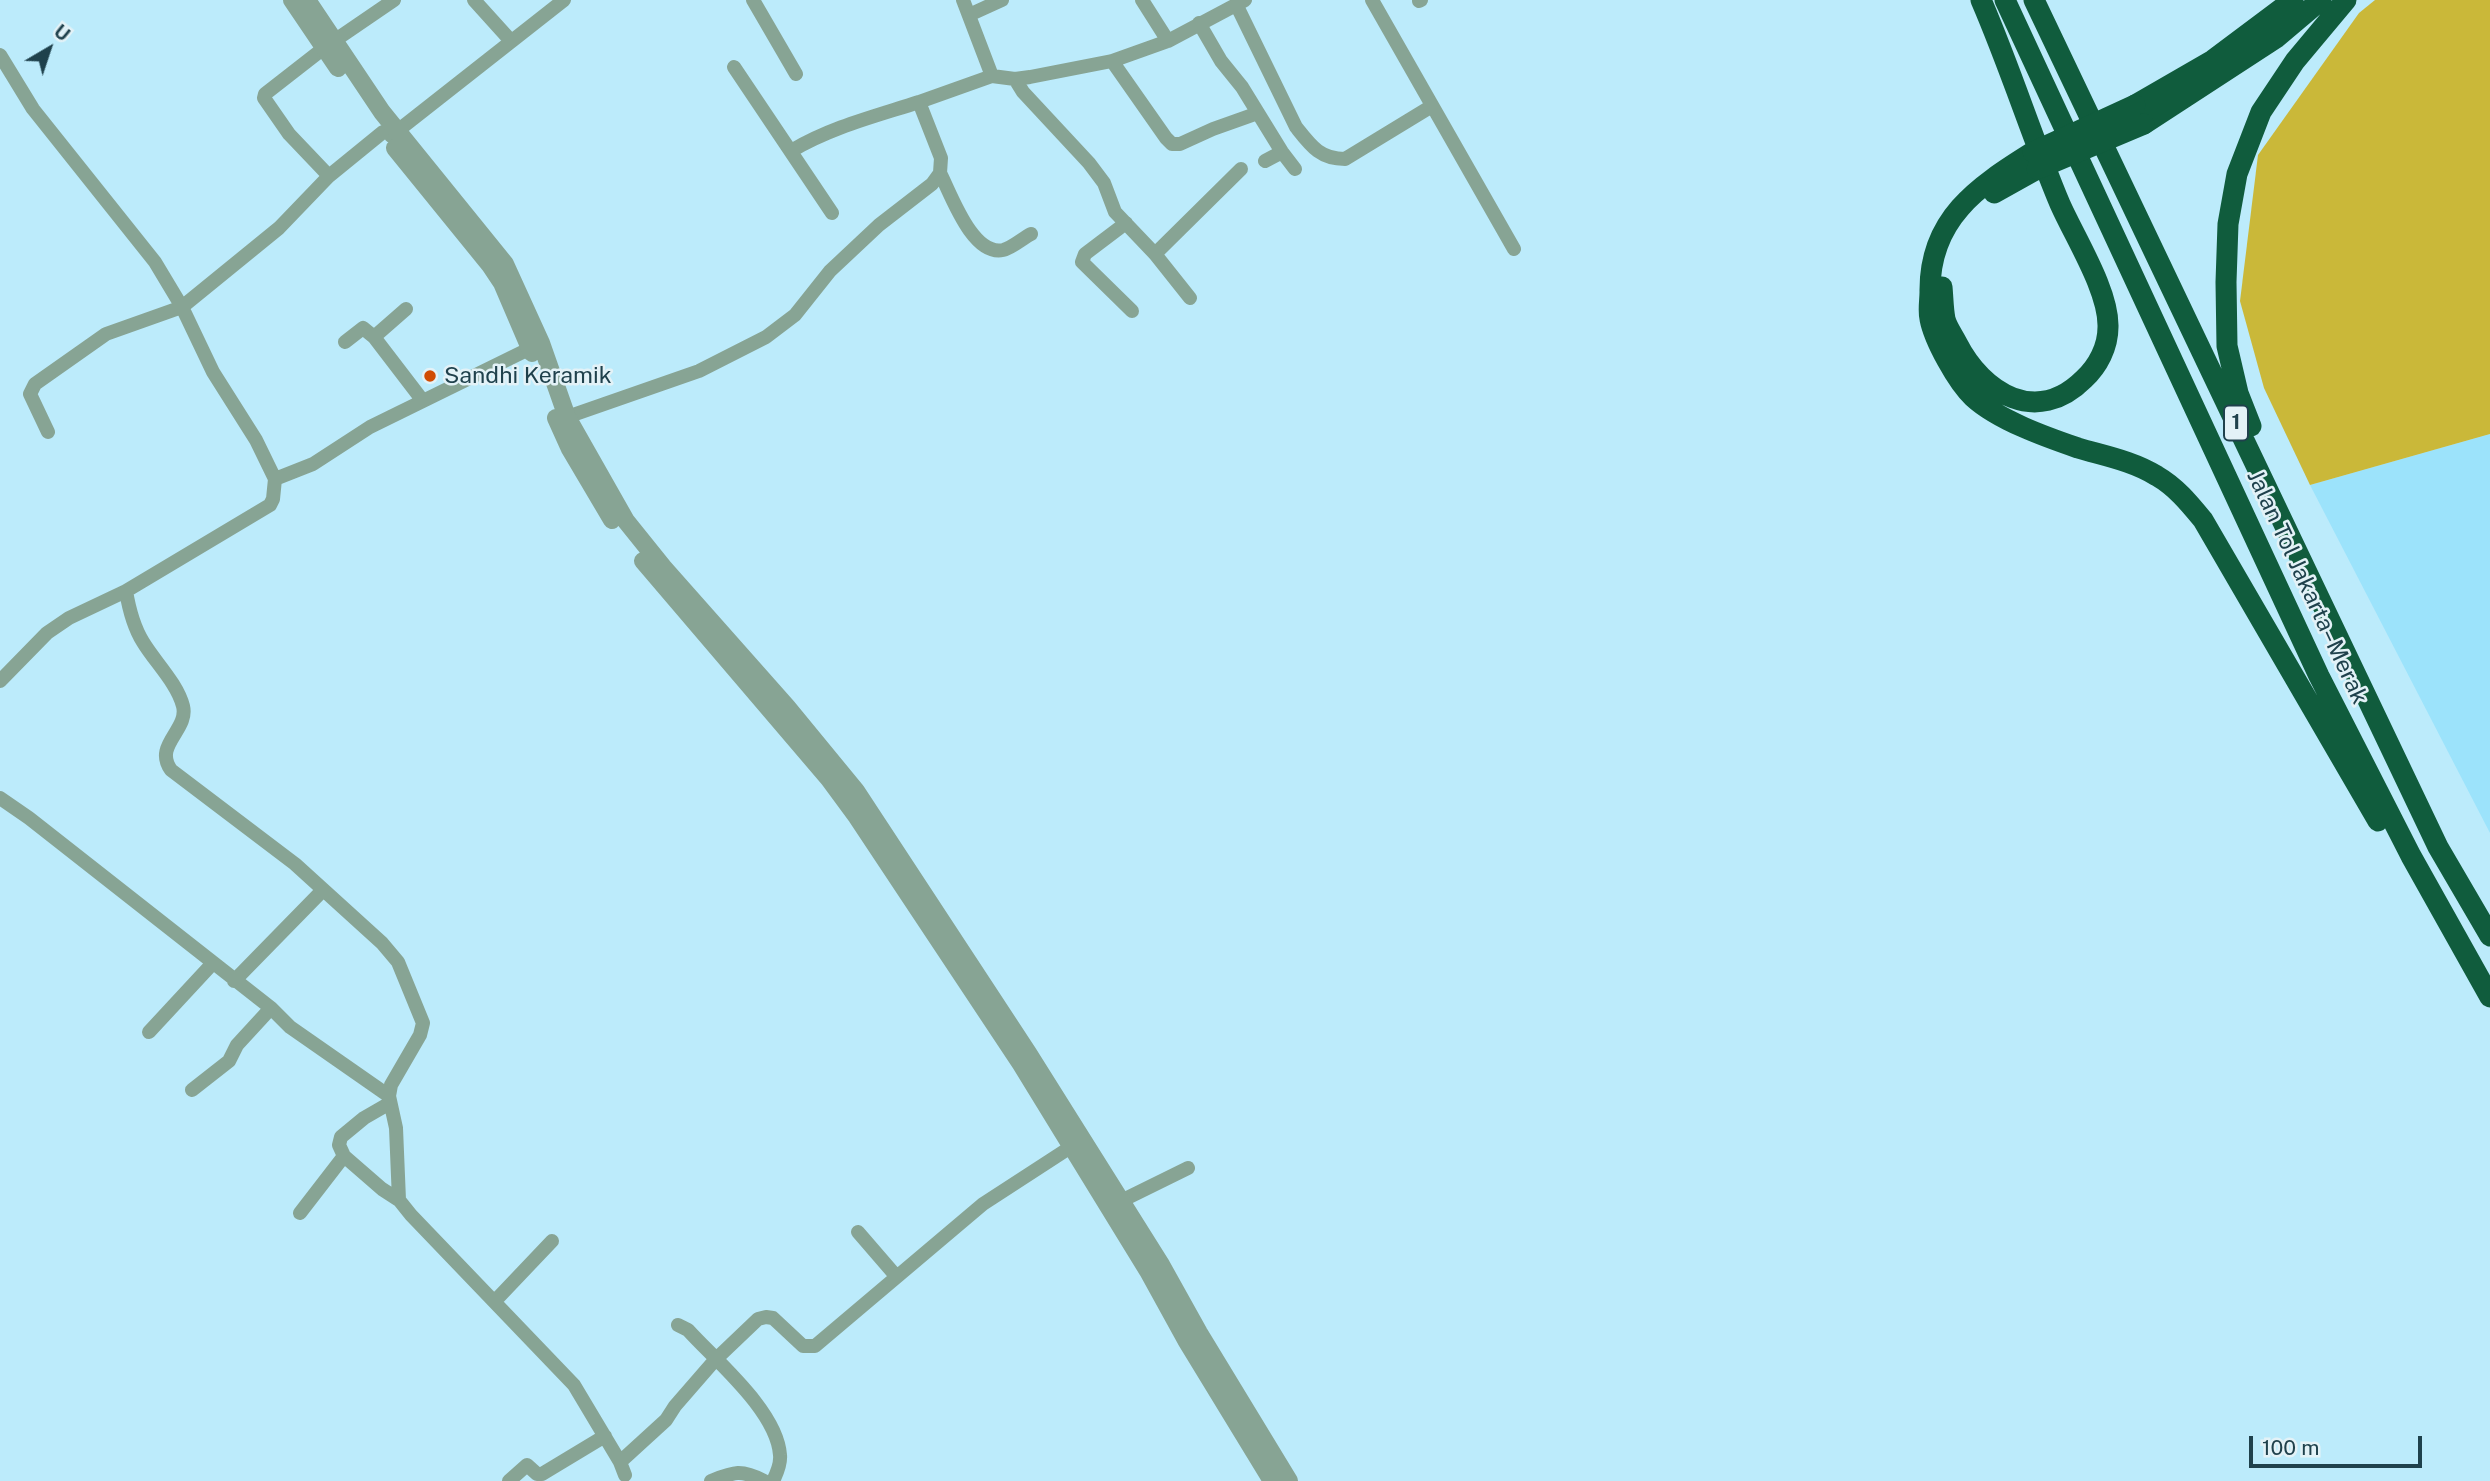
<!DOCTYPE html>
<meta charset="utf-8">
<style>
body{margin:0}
#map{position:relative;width:2490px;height:1481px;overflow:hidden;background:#bcebfb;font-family:"Public Sans",sans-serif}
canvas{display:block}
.north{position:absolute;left:14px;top:14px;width:70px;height:70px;-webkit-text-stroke:5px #e3f2f7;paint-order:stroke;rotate:39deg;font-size:19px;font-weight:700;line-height:28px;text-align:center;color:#1f414c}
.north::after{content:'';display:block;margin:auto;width:24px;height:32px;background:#1f414c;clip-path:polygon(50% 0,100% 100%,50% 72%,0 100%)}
.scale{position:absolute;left:2249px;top:1436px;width:173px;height:32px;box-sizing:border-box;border:4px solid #1f414c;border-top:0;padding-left:9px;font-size:21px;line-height:24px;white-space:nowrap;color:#1f414c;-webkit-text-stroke:5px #e3f2f7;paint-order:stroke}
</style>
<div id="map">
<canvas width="2490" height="1481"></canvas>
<div class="north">U</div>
<div class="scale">100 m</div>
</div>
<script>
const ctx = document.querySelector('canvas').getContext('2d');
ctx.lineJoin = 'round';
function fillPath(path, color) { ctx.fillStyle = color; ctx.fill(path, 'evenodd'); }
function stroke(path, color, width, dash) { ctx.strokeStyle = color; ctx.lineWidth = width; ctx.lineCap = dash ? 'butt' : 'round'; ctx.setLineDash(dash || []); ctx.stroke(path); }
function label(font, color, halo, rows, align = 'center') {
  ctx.font = font + ' "Public Sans",sans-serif'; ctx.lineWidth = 5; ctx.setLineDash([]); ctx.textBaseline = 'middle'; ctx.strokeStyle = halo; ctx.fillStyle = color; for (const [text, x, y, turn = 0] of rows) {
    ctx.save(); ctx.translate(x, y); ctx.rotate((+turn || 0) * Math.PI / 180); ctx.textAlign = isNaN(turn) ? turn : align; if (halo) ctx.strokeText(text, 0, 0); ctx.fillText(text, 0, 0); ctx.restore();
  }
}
fillPath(new Path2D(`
 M2490,434V833L2310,485Z`), '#9ce3fb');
fillPath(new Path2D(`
 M2375,0H2490V434L2310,485L2264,388L2240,301L2258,155L2359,13Z`), '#cab839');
stroke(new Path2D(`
 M474,0L511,41
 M753,0L796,74
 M963,0L992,76
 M1142,0L1168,41
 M1372,0L1514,249
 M1419,1L1421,0
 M1236,4L1296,127C1311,146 1320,159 1345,159L1432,106
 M969,15L1002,0
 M1199,23L1221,61L1242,87L1282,152L1295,169
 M334,41L394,0
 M324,48L265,94L264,98L289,134L329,176
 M0,55L33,109L155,262L182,307L213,372L256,440L275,479
 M1112,61L1166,138L1172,144H1180L1213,129L1258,113
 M734,67L832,213
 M1015,79L1023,92L1089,163L1104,183L1115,212L1155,254L1190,298
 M391,136L564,0
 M791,151C831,127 876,116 919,102
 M1265,161L1282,152
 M940,173C951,194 972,256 1003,250C1012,248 1023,238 1031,234
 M1126,223L1085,254L1082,262L1132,311
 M1155,254L1241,169
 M374,337L423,401
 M345,342L363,328L374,337L406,309
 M537,345L370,427L313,464L275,479L273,499L270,505L126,591C129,609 133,626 143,642C155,662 177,683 183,706C189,730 153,745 171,770L295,864L382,943L398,962L423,1023L420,1035L391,1085L389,1096L396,1128L399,1200L411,1215L574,1385L620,1462L625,1475
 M567,417L699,371L766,337L795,315L830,271L879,225L932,184L940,173L941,158L919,102L992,76L1015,79L1030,77L1112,61L1168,41L1245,0
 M48,432L30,394L35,384L106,334L182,307L279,228L329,176L383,132
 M0,681L47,633L69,618L126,591
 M0,798L29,818L271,1008L290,1027L389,1096
 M234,981L323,890
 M149,1032L213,963
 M192,1090L229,1061L237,1045L271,1008
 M344,1156L339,1145L341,1137L364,1118L390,1103
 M1121,1201L1188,1168
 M300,1213L344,1156L382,1189L399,1200
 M858,1232L896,1276
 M495,1301L552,1241
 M678,1325L688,1330C716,1361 777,1411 780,1455C781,1464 777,1473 773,1481
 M620,1462L666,1420L675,1406L715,1360L758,1319L766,1317L773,1318L803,1346H815L983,1204L1080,1141
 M509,1481L527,1465L537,1474H542L605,1436
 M711,1481C734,1472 741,1469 764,1481`), '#87a494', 14);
stroke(new Path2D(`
 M292,0L338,68
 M307,0L382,112L505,264L541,343L567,417L626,521L663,567L787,707L856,791L1028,1053L1160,1263L1199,1333L1289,1481
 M395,148L490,265L502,283L532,353
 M556,418L570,449L612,520
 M643,561L829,779L857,817L1021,1064L1148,1271L1186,1340L1272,1481`), '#87a494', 18);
stroke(new Path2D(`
 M2005,0L2319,676L2411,856L2490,997
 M2034,0L2438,847L2490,936
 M2135,105L2213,60L2293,0
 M2144,124L2276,38L2321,0
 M2033,152C1977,187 1929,219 1930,292C1930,300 1928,311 1930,319C1934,340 1957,382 1973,397C1998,420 2046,437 2078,448C2105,456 2133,461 2157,476C2176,487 2189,503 2203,520L2378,821
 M1994,193L2037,169
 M1942,287C1943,297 1943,309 1945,319C1947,327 1953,335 1957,343C1983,394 2037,426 2084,379C2098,366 2108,347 2108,327C2109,291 2075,238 2060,204C2032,137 2010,67 1981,0
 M2251,426L2238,393L2227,346L2226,282L2228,224L2237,174L2261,112L2295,61L2346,0`), '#105c3d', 21);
stroke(new Path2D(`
 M2033,152L2135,105
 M2037,169L2144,124`), '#105c3d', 21);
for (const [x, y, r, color] of [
 [430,376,7,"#d04c04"]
]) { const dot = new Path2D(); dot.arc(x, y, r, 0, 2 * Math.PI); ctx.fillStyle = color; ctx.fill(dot); stroke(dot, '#e3f2f7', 2.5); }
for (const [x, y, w] of [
 [2236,423,24]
]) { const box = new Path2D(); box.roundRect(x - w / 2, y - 17.5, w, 35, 5); ctx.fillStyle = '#e3f2f7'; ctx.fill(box); stroke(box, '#1f414c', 2); }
label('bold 21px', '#1f414c', null, [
 ["1",2236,423]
]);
label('23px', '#1f414c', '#e3f2f7', [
 ["Sandhi Keramik",444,376]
], 'left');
label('23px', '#1f414c', '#e3f2f7', [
 ["Jalan Tol Jakarta–Merak",2307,587,65]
]);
</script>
